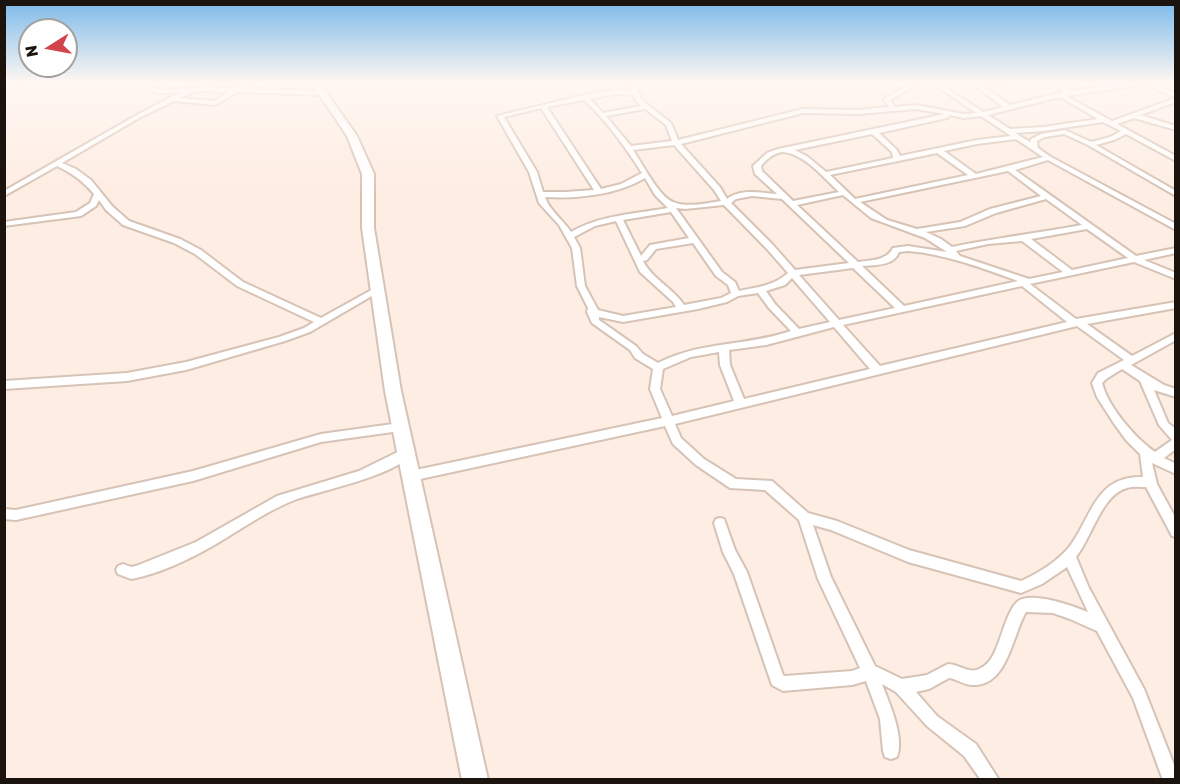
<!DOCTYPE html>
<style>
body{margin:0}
#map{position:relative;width:1180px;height:784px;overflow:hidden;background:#feede3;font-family:Rubik,sans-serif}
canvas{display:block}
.frame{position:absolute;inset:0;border:6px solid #1a130e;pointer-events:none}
.north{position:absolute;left:18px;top:18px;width:60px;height:60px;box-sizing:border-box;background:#fefefe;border:2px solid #a3a09e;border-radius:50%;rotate:259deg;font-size:16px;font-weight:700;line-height:24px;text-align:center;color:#1a130e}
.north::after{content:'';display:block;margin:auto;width:21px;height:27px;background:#d3434a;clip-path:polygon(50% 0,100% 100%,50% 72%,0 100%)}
</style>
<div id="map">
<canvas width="1180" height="784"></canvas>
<div class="frame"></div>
<div class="north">N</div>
</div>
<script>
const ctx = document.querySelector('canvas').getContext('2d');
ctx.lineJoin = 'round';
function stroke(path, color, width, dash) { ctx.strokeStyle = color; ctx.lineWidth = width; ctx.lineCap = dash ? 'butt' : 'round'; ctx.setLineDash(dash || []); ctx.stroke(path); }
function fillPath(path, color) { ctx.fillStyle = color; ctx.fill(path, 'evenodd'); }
const street = new Path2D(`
 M16,82H23L4,91V87Z
 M142,82H148L153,88L164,90L202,87L235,88L247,82H253L243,89L322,91L325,93L322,95L238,92L215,105L174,101L139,118L62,163L76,169L91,180L112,206L129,221L180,239L201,250L243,282L321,318L375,288L378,287L382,290L310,332L285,341L186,370L127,381L4,389V381L127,373L186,362L279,337L304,328L314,322L237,286L195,254L174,243L123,225L106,210L99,200L96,206L81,216L4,226V222L76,212L90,203L94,194C83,181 72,173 57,166L4,196V191L135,116L181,92C164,94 154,96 142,82ZM202,91L229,92L214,101L180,98L193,92Z
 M618,82H625L635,85L642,100L671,123L678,140L803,109L858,110L889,107L884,99L885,98L915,82H922L890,100L895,107L916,105L964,114L976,113L931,82H937L983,112L1003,107L973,84V82H1008L1005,84L981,85L1010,105L1064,92L1053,82H1059L1070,91L1135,82H1150L1176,93V98L1145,84L1066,96L1112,121L1176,98V102L1140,115L1176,126V130L1134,118L1117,124L1176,156V161L1126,134L1114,140L1096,145L1176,191V196L1088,145L1064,134L1045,137L1037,141L1038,148L1051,157L1176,224V230L1048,160L1015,170L1136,256L1176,248V253L1144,260L1176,273V279L1134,262L1030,284L1076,319L1176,302V308L1087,324L1132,356L1176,333V340L1131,365L1164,385L1176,389V397L1154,390L1168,423L1176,429V449L1164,458L1176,464V474L1152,463L1157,484L1176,519V537L1172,536L1146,487C1140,487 1133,486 1127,488C1102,494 1091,539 1076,557L1089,588L1144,689L1176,770V780H1163L1133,698L1097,631L1070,619L1053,613L1026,612C1012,635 1008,687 972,685C964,685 957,679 949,678L929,689L916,692L937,716L976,744L999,780H981L964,756L927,726L896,692L882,684C889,703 905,737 897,757L891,759L885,757L883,751L880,719L866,681L852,685L783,691L772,685L734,574L723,552L714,523L716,519L720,518L724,519L735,550L747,572L783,675L785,676L852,671L860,668L818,579L799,520L765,490L730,488L696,465L673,444L665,426L411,481L407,479L405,476L407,473L411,471L662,418L650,389L653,369L635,358L630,350L592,323L587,312L588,308L577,286L572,248L559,225L539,203L529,172L497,116L584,95L615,90L632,91L630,87ZM615,94L633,95L637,102L641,106L603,113L590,99ZM1060,97L1098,119L1043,127L1010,129L988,115ZM584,100C607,121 625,147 642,173L621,184L601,189L547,107ZM541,108L594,190L566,192H543L537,172L504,117ZM645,109L666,125L672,141L631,146L606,116ZM916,109L945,114L778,149L767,153L753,166L755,174L777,194C761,193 741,188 727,199L720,187L681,144L803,113L858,114ZM950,115L964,118L981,116L1011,136L977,140L900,156L897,150L879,133L947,118ZM1103,122L1121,131L1110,137L1091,142L1065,130L1041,134L1031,139L1030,142L1015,133L1043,131ZM872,134L892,152L893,158L826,172L808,157L795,150ZM1016,139L1043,157L976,174L944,151L977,144ZM674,145L714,190L721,201C707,203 687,208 673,202C659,197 642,163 633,150ZM783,152C805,154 824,178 839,192L793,201L762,171L761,166C767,159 773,153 783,152ZM937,153L968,175L855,199L830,175ZM1008,171L1041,196L990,209L960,222L917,229L887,220L860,202ZM645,178L655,195L668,208C635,214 600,215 571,232C563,220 549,210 545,197C577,199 616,195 645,178ZM843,195L871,218L925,238L947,252L908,246L893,248C886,261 871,260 858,262L797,205ZM752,196L782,199L849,263L795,270L773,245L731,203L736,199ZM1046,199L1082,225C1039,233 995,238 952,247L941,239L926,232L965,226L996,213ZM724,205L767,249L788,273C774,286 757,287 739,291L735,282L722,272L676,208L685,209ZM671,212L689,238L650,245L641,256L623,220ZM616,221L640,272L673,302L676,307L623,316L598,310L585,286L580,248L574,237L595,226ZM1087,229L1128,258L1072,270L1031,239ZM1022,241L1063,272L1029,279L960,256L956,251L988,244ZM693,243L716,276L728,285L731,293L721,298L684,305C673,288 652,279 643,261L647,260L656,249ZM908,251C946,254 982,268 1018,281L904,306L862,266C875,265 894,266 899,252ZM853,268L895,308L839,320L799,275ZM792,278L830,322L799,329L775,304L766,291L785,285ZM1022,286L1067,322L880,366L843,325ZM758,293L769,308L791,331C748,346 700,341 658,363L643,354L636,346L599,320V317L623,322L698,309L727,302L738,296ZM1077,326L1124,360L1098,373L1092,383L1097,397L1113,422L1126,440L1140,454L1143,477C1095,476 1093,515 1070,546C1058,561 1039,573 1021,581L909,550L837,521L808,513L772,481L736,479L704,459L681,438L675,424ZM834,327L870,369L744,399L730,365L729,350L766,345ZM719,352L720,365L734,401L672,416L660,389L663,369L691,357ZM1122,369L1140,381L1159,425L1172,440L1155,452C1135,438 1108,407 1102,383L1106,379ZM813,525L831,530L908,562L1021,593L1042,584L1067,567L1088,612C1073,606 1030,590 1017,602C1007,612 1002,636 996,649C993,657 987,666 979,669C969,674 958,664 948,664L927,675L902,679L875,666L831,577Z
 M400,423L404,424L406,427L404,430L400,431L321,442L193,481L16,520L4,519V509L16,510L193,471L321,434Z
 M406,448L410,450L412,453C397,475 324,490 297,499C268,510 243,528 216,544C192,558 159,574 131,579L118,574L116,570L118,566L123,564L131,567L136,566L196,542L277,496L359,471Z`);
const secondary = new Path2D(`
 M311,82H319L357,136L374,174V228L401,391L488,780H462L385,391L362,228V174L347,136Z`);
stroke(street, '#d6c3b6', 4);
stroke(secondary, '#d6c3b6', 4);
fillPath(street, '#fff');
fillPath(secondary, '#fff');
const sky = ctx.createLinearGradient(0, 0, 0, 191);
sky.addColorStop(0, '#7bb9ea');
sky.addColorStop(0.43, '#fff7f2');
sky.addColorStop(1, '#fff7f200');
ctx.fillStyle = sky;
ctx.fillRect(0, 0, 1180, 191);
</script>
